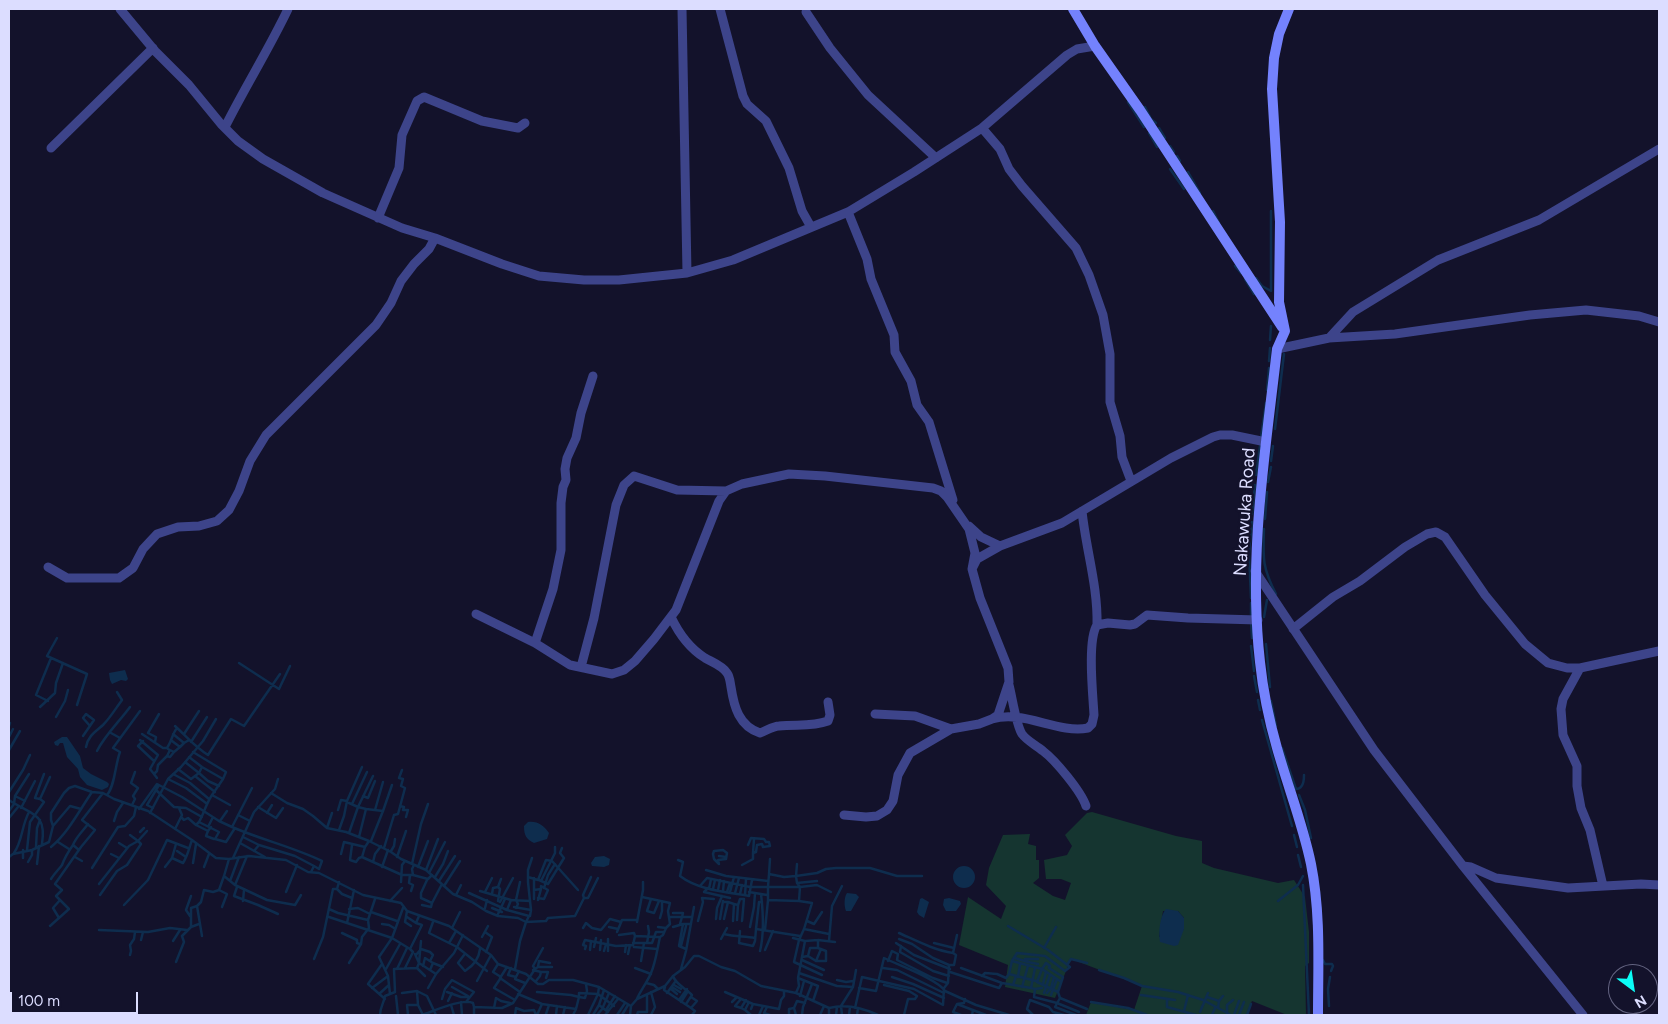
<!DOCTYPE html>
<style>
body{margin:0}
#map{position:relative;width:1668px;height:1024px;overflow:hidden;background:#13122b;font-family:Figtree,sans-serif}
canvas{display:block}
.frame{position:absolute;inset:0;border:10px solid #dcddff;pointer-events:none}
.north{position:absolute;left:1608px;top:964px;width:50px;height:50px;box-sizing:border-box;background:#13122b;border:1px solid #636380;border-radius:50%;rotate:149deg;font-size:14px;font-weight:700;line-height:20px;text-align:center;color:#dcddff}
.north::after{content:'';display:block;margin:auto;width:18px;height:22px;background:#0bfcf6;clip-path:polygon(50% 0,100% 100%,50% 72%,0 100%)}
.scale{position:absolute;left:10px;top:992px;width:128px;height:22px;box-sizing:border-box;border:2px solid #dcddff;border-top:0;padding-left:6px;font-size:15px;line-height:18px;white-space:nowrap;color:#dcddff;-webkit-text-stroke:4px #13122b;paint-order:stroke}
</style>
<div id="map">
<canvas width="1668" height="1024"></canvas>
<div class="frame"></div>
<div class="north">N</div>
<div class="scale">100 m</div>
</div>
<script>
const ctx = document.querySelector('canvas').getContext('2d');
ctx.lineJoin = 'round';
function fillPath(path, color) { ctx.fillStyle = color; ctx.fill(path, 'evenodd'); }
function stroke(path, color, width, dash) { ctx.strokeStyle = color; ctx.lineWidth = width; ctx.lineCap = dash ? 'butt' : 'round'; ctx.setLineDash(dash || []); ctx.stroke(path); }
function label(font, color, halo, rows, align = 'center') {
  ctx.font = font + ' Figtree,sans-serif'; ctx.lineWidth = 5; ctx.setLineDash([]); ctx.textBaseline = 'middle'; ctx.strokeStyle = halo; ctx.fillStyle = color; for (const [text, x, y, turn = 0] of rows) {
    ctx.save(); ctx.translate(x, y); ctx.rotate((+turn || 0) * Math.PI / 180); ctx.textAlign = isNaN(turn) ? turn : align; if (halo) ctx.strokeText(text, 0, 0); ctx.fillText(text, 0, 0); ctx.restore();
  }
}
fillPath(new Path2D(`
 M1092,812L1176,836L1202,841V863L1214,868L1278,883L1294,880L1305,897L1309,932V963L1305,966L1306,1015H1287L1252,1001L1246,1015H1086L1091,1002L1134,1010L1142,986L1071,959L1055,998L1005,987L1008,965L959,945L968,897L1001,919L1006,906L986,885L989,868L1003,835L1030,834L1028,844L1036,846V860H1039V878L1033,883L1053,896L1065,900L1071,883L1061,879H1046L1044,860L1067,855L1072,846L1065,835L1087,813ZM1163,911H1178L1184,918V929L1159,937Z`), '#153530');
fillPath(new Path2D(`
 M125,670L128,679L126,681L121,680L112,684L110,680L109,673Z
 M62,737H67L80,756L83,768L91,774L107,782L109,784L108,787L102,790L87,785L80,777L78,769L67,757L63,743H60L58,746L55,745L54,742Z
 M528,822C538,821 543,825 549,833L547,839L534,843C526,839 524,835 524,826Z
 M604,856L610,859L609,865L604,867L592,866L591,863L595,857Z
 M953 877a11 11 0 1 1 22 0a11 11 0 1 1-22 0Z
 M847,893L856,894L859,897L851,911H846C844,906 844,897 847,893Z
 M922,898L929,902L924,918L919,915L917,912L920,899Z
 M949,898L960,901L961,904L956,911H946L943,905L944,899Z
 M1166,909L1178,911L1184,918V929L1178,945L1174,946L1160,942C1158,933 1160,915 1166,909Z`), '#0e2d4e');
stroke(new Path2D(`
 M1128,102L1144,127
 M1145,107L1151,119L1156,123
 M1159,128L1165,138
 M1149,133L1157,147
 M1170,146L1174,152
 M1177,156L1180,161
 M1170,169L1184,189
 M1188,172L1200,193
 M1213,211L1219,223
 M1235,266L1241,273
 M1256,278L1262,286L1271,291V211
 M1245,279L1254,294
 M1270,340L1271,326
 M1269,361L1270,348
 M1267,390L1269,368
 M1275,429L1284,354
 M1261,437L1266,403
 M1271,461L1273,446
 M1256,475L1260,446
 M1268,482L1271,467
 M1252,514L1255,485
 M1265,519L1267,492
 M1264,529C1263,558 1262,567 1276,594
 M1251,598L1249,554L1252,522
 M1251,616V603
 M1264,617L1267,600
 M1251,622L1252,638
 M57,638L47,656L87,674L77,705
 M1266,644L1270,687
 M1251,646L1254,671
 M239,663L279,689L290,666
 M1254,676L1257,692
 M1258,700L1260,710
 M48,701L36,695L51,658
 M1271,701L1276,726
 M40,707L55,693L56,683L63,663
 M56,717L65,701L68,690
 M1262,720L1292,826
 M9,726L10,723
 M175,726C186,736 195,747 208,755L231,719L244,726L280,674
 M111,733L120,738
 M142,734L163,748H167C172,741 172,734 177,728
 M173,734L184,743L189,740
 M184,734L199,711
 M83,736L94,720L86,714L83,718L90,726
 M9,737L13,729
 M140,740L158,755L150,769L154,774
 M143,741L138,746L154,761
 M172,741L180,747L184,743
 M155,742L156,737L148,733L159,714
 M191,742L207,717
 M86,747C88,736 95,732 103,725C110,718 116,708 122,700L117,692
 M1282,748L1296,789C1303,789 1304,781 1304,775
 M168,749L174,752L180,747
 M9,750L20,731
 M97,751C105,735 119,722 130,707
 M193,752L226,772L223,779
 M167,756L170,757L174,752
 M189,757L202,767L199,773L208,781L219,786
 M185,762L199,773L191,779
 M202,767L223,779L212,795
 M178,769L191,779
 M173,774L190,783L209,799
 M195,776L215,792
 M157,778L154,774L157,771L158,765L167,756L170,750
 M168,779L186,788L206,803
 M252,788L232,827C262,840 293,847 322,861L319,869L314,866
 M156,790L174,807L186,808L202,817
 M9,792L23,770L30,755
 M271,793L287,803L303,809L313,816L327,828L346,832L369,841L391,852L401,859L426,870L453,894L472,902L486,911L498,916L518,918L526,922L529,916L507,910L469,893
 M107,795C115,786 115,765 120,752L113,748L140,711
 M1299,795L1305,810L1311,838
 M15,796L25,801
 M363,796L368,798L375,781
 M40,799L35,798L44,774
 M9,800C31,815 47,812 42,844
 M352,804L367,772
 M132,805L135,799L133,796L138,788L131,783L135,772
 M230,805L212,795C206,804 204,813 199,822L219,832L215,839L226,842L235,828
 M400,806L404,807L403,810H408L406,817
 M258,807L276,818L283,808
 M21,808L35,781
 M153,808L147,805L159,785
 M139,809L157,784L182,797L219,821L232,827
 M366,809L383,811L371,841
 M338,810L341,800L347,801
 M375,810L383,782
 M9,811L14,804L15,796L29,774
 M383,811L392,785
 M150,813L168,779L181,767L203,741L216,719
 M267,813L272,805
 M238,815L250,821
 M181,817L184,820L188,818L196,825L199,822
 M9,818L18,807
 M114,821L117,812L123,803
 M220,821L227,811
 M196,825L208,831L211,827
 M209,825L213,817
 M53,826L70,806L81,809
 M327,828L332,813
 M175,829L182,815L179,808
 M339,830L344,816L347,801L362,767
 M208,831L206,836L214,839
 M140,832L144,828
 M349,833L358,807L349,803
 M130,835L138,841L147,831
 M1294,835L1297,847
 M243,837L259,845L254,851
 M359,837L366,809L358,807L373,776
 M58,842L69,849
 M119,843L127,848
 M240,843L265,857
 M259,845L295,856L314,866L311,872
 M352,845L350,860L356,862L359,858L362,857L402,875H413L428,879L432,875
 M36,847L37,828L40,820
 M51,847C68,833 79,811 92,792
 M384,848L394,815L398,814L405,788L401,786L403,779L399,778L402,770
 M23,850V858
 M27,850L30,822L44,802L40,799L50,777
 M79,850L73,845C76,837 83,831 88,824
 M723,850L727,853L726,859L718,860L719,864L714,859L713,854L714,851Z
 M177,851L186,857
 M391,851L394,846L395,839
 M14,853C23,840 21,827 29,812
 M753,853L754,839
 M111,854L119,858
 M341,854L344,842L365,847
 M1298,855L1301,867
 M247,856L235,885L267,900L295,905L301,895
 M719,856L726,857
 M9,857L13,854L32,850L49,842L53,826L51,820V813L64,793L69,788L75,786L92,792L103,793L114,799L148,811L192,840L216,858L229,859L249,856L286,860L308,872L319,873L363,895L401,903L407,911L449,926L491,955L498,964L526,974L538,984H543L549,980H573L599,987L631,1006L637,999L665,986L673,976L685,967L694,956H699L721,967L735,971L761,986L796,993L829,1008C845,1004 863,1008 878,1015
 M75,857L82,861
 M362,857L365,847L369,841
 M397,857L406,831
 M172,858L183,863C188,855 189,848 192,840
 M233,858L254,812L275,789L278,779
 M229,859L224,876L235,885
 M770,859L769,874L784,877L796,876L797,864
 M678,860L683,862L680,876C698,890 726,892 749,896L752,880
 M28,862L32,855V850
 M373,862L375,854L381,846
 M193,863L196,844
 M37,864L39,846
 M412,864L421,824L428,804
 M742,865L753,859V853L756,852L757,845L762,844L763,847L770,846L769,842H766L764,839L751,838L748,845
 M165,867L172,858L176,844
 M204,867L209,854
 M382,867L388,850
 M418,867L428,841
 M92,868L118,827L125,826L134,816L136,807
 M426,870L438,839
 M706,870L726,876L768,881
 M429,873L445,842
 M769,874L768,887H800L797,883L817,881
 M410,875L409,883L413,885L411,891
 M413,875L412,869L414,865
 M435,877L443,864L448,851
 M528,877L538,880L546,860L552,861L578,890
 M534,878V899
 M51,879C54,874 59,869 62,865C65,857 68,852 73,845
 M539,880L548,884L564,858L560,853L562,848
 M230,881L239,857
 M439,881L455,856
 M541,881L555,853V847
 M401,882L402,865L405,861
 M797,883L796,876L817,873L826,869L836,868H870L897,876H922
 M99,884L129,846L138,841L141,844L127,865L117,871L100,895
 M1303,885L1309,1015
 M444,886L460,861
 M700,886L707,878L750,887H768V900L799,901
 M237,887L234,896L258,905L278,914
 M544,888L548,875L555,864
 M708,888L704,892L730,898
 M337,889L342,894L352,898
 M709,889L711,879
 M713,889L715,880
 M219,890L224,876
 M534,890L541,889L538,900
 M718,890L720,880
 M480,891L511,900L530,901
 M723,891L724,881
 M286,892L297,865
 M485,892L492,878
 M727,892L730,883
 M730,892L734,877
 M749,892L767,895
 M735,893L739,878
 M492,894L493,888L498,887
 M740,894L742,885
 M456,895L461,885
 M745,895L746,879
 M538,898L544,899L548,890L541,886V889
 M584,898L583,895L591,877
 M651,899L647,911L654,913L659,901
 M243,901L244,890
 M390,901L402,888
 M498,901L500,889L498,887L501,879
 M1278,901L1298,885L1303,876
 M500,902L513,878
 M724,902H728L724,919
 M728,902L734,904L733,921
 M432,903L442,884
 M734,904L738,905L737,920
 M124,905L148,880L167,840L188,848
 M422,905L431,907L432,903L421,898V893L427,880
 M738,905L740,899H744L742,921
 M514,907L531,910
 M485,908L487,900
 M492,908L502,912
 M516,908L518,904L516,900L520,882
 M329,909L338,913L368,920
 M349,909L358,908L370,914
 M507,910L511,900
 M407,911L405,922L411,926
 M371,912L397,921
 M673,913H683L682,917
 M498,914L505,899
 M190,916L186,910L191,896
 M530,916L531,910L528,882V870L532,858
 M329,917L392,938
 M407,917L416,923
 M669,917H682
 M59,918L53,908L60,900
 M660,918L662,911V902
 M716,919L717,908L722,896
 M720,919L723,901
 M698,921L703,902L702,898L714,899
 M807,921L814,924L822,912
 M433,922L429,933L457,947L487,971
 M637,922L643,890V882
 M347,923L354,890
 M382,924L389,925L394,928
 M680,924L682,917H692
 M683,924L679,946L686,949
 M50,926L69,909L56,896L62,890L55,884L81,847L95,830L82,820L103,793
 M1008,926L1048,950L1070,967L1065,971L1045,956L1017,953L1012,961
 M191,927V908L197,906
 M609,927L618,929
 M658,927L666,928
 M673,927L683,924H691
 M750,927L754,907L755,893
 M452,928L460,912
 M583,928L586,923L592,928L601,930L610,919L621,922
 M756,929L759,902H762
 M804,929L829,934
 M99,930L148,932L170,928L187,930
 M765,930L768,900
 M740,931L739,943L753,946L755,941L756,929L800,936
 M485,932L492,937L486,952
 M617,932L622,920H637
 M342,933L357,940V943L360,944
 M899,933C917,941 934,950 953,953
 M724,934C735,937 744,936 755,938
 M619,935L634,933L635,936L660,937
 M202,936L197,906L201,902L204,890L213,892L219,890L227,894L222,907
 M482,937L488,926
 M392,938L403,908
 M793,938L805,941L818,940V948L826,951V961H816L808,956L802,957
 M608,939V951
 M721,939L727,928
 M899,939L912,944L933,958L949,965
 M141,940L143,932
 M818,940L835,942
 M173,941L180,930
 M421,941L419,963L436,974
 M829,941L832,906L842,886
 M449,943L456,931
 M633,943H652L656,932H664
 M647,943L649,932L648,926
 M896,943L914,955L950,969
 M934,943L954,948
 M681,946L686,926
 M901,946L900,952L933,971L949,976
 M594,947L596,938
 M634,947L657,949
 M1044,948L1056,927
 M585,949L586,946L583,945L585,940L616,946L633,945L635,936
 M590,950L591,941
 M600,950L601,940
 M765,950L773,931
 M604,951L606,944
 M760,951C764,935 763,911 761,894
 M625,952L626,945
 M415,954L419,963L417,968
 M628,954L630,945
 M130,955L131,951L130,945L134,939L135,932
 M416,955L421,949L430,952L433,955L430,961
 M464,955L458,963L465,971C473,966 479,958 480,949
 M808,956L810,948H818
 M1015,958L1028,962L1025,959H1038
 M314,959L323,937L333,889H337L339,882
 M802,960L824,970
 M1323,960L1325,964H1332L1333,966L1331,971
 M641,961L644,943
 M816,961L821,949
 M888,961L892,951L898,954L897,960L933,978L947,983
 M176,962L184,942L182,936L191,927L199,924
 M1028,962L1038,964
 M349,963L361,944L362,937L369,928L368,920L375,899
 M433,963L443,967
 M382,964L368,984L385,999
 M498,964L493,972L501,977
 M1067,965L1071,959L1087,963
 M423,966L425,958L433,963L430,970
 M507,967L500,978L520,992
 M538,967H552
 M405,968L413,952L410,949
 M511,968L508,975L516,977
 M635,968L651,974
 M883,968L897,970L944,993
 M961,968L1002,983L1031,988L1035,989L1034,997L1057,1003L1079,1012
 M386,969L400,944
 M397,969L407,948
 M515,969L520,941L526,922L546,921L548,918L575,916L584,898H588L598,878
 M535,969L538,967L539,961L550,963
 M681,969L686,951L694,907
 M533,970L541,972L540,976L536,981
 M1099,970L1124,978L1142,986L1178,992L1203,1000L1231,1015
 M519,971L515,979L525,983
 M541,972H548L546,978
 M950,972L999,988L1002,983
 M799,973L837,986L853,987
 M1009,974L1036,981
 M822,975L794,962L799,940L804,929L812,903L799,901L800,887L817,885L831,892
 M388,976L379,957L392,938L410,949L422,925L416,923L419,916
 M673,976C676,985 686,988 692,995L691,997L697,1001L691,1008L695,1011L692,1015
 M982,976L985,973L997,974L1006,978L1009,974L1012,961L1042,969L1046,963L1050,966L1049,968L1063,977L1058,992
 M892,977L913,984L944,998
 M1018,977L1020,964
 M798,978L805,941
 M500,979L494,988L515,1000
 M837,980L846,982L853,981
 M477,981L491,955
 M646,983L654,985L658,989
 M1043,984L1046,972
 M674,985L681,989
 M884,985L909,991L917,996L915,999H908L904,1015
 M1013,985L1016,976
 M452,987L468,996
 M665,987L664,990L691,1008
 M672,987L680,992
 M1022,987L1028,966
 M372,988L388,976L390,994
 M428,988L436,974L454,953L463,935
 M859,988L876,991L884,958C898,965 937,979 945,991L976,1005L1009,1015
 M1031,988L1035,968
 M671,989L677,994
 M1035,989L1042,988
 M417,991L418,1005
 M447,992L461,997H469
 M537,992L571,995L579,997V993L598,994L614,1006
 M725,992L753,1004L751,1009
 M402,993L417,991L427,996L436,1015
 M667,993L675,982
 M796,993L799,986L798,978L818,986L813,1001
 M1044,993L1050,975
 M1047,993L1051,988L1054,977
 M379,994L389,985
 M518,994L542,1004
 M1051,995L1057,979
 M1141,995L1175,1000
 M396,996L398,1015
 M800,996L804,981
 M1207,997L1219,1001
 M1060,998L1058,992L1037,982L1042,969L1060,981
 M442,999L445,989L452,980L474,992L466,1002
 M637,999C639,993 648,981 651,973C656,961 657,950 660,937L663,935L666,928L670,924L668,911L670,903L642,897
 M741,999L735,1006L741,1008L746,1000
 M1167,999V1007L1196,1015
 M679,1000L687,989
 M448,1001L452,993
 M461,1002L462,1015
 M681,1002L688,991
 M732,1002L737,997
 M1091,1002L1128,1008L1147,1015
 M686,1004L692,995
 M753,1004L779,1009L781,1000L784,996V991
 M957,1004L986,1015
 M451,1005L454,1015
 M599,1005L604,990
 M1329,1006L1328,989L1330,977
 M603,1007L609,993
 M767,1007L764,1013L770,1015
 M494,1008L496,998L501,1001L510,1003
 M741,1008L745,1010L749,1002
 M794,1008L796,1015
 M855,1008L862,977L914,989L943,1005L944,988L948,983L949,965H954L956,955L953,953L957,935
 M1218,1008L1219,1001L1223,996
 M606,1010L615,996
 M745,1010L751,1015
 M1184,1011L1188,995
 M1200,1012L1208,993
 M1227,1013V1005L1233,1000
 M546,1014L549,1005
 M380,1015C380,1007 384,1003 385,996L395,992L394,969L417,968L425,976
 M408,1015L407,1005H418L423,1015
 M422,1015C434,1011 462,998 473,1003L474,1007
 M474,1015V1007L502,1008L513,1003L535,969L533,966L543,948
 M515,1015L516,1008L524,1011L534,1010L536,1015
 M537,1015L542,1004L576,1009L579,997L585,998L587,991L586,984
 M556,1015L557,1006
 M563,1015L565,1007
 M573,1015L576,1009
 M588,1015L598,994L599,987
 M593,1015L599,1005L608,1012
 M597,1015L603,1008
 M605,1015L618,999
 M617,1015L625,1003
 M622,1015L628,1005
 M630,1015L631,1006
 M637,1015L638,1012H647V995
 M651,1015L655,1007L651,992
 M759,1015L763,1006
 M789,1015V1009L794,1008L797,1001L805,1003
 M802,1015L803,1007L812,984
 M820,1015L824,1006
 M829,1015V1008
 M836,1015L837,1007
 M842,1015L841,1006L853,987L856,970
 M849,1015L850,1007
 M857,1015L858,1008
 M961,1015L953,1012L957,1004L964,1003L965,999
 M972,1015L973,1010
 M1033,1015L1027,1009L1030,1000L1049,1007L1053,1012L1064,1015
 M1076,1015L1055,1007L1060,998L1087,1009
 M1212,1015L1215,1008
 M1234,1015L1239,1001
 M1239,1015L1244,1002
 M1247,1015L1251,1004`), '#0e2d4e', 2.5);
stroke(new Path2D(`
 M120,9L155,51L189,85L221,124L238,141L263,159L323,193L402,228L435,238L502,264L539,276L584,280H619L687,273L733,260L848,212L914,172L982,128L1067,55L1077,49L1095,46
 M682,9L687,273
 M720,9L743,96L747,104L766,121L789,168L802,211L811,227
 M806,12L830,48L868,95L936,158
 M225,127C245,87 269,49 288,9
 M982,128L1000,149L1009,169L1022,186L1076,248L1089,275L1103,315L1110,354V402L1120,436L1122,457L1131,481
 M51,148L153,48
 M848,212L867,259L871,279L894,335L895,352L911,381L917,405L929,422L953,500
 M378,218L399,168L402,135L417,101L424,97L482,121L518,128L525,123
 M1329,338L1353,312L1438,260L1539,220L1659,149
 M1277,349L1329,338L1395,334L1530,315L1586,310L1639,316L1659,322
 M1082,511C1086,550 1098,586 1097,625
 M969,526L981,537L1000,546L1062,523L1171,458L1213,437L1220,435H1232L1266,442
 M48,567L67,578H119L133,568L143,549L157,534L178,527L199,526L217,521L229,510L239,491L250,461L266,435L376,325L391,303L401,281L414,264L429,249L435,238
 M1255,571L1374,750L1463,866L1583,1015
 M476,614L535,643L570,665L612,674L624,670L635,661L654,639L676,610L719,501L726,491L742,484L789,474L825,476L933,488L941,491L947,497L969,529L975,553L972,569
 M671,617C679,634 689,648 705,658C712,662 723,666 727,673C730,677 730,682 731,687C734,707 739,726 760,733C766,731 773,726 779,726C796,724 812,727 828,721L830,715L828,702
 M1293,629L1333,597L1360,581L1405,547L1427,534L1436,532L1445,537L1485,595L1525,644L1548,663L1567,668H1580L1659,651
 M535,643L553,589L561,550V503L563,487L566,480L565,469L567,458L576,438L581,413L593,376
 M581,667L594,618L616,505L624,485L634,476L677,490L726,491
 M1580,668L1563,699L1561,709L1563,735L1577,766V786L1581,808L1590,830L1603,886
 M1009,685C1012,696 1016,725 1022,734C1027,741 1036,745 1043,751C1055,760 1081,791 1086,806
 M875,714L915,716L951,729L979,724L992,719L998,715L1009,682L1008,668L980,598L972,569L977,559L1000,546
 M992,719C1023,709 1057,734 1088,728L1092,724L1094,715C1093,696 1087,640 1097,625L1108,623L1130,625L1135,624L1147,615L1188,618L1258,620
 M844,815L866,817L877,816L887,810L893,801L898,775L910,753L951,729
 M1463,866L1471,867L1496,878L1568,888L1641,884L1659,885`), '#3d448a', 9);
stroke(new Path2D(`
 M1073,9L1095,46L1140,110L1282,327
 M1289,9L1279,34L1274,58L1272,89L1280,222L1279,302L1285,331L1277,349C1265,455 1248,556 1260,662C1263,691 1269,720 1277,748C1288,787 1303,825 1311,864C1321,914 1318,965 1318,1015`), '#7482fd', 10);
label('18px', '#dcddff', '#13122b', [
 ["Nakawuka Road",1245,512,-86]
]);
</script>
